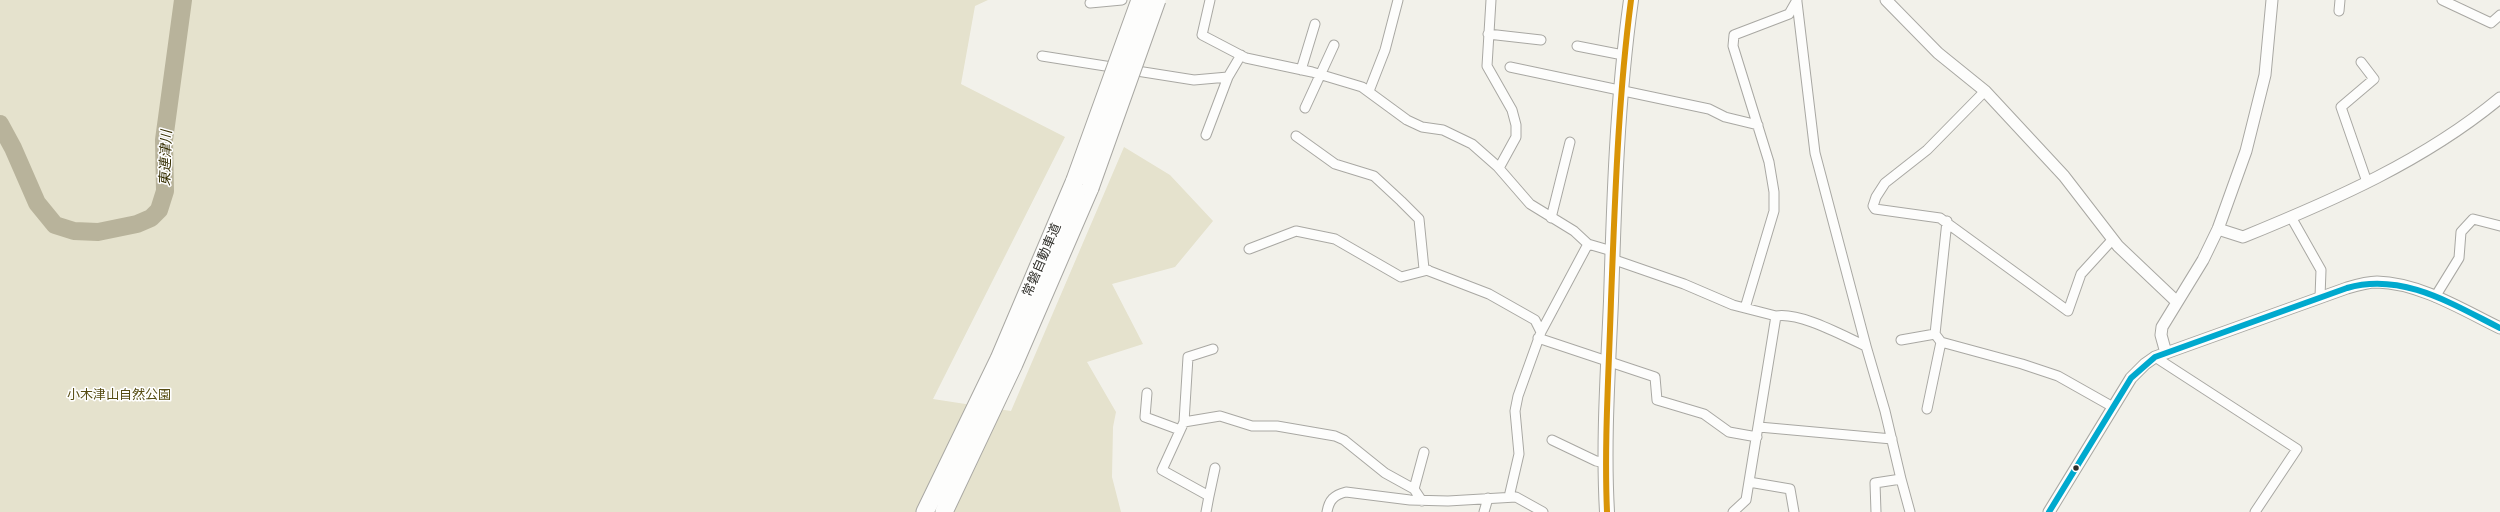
<!DOCTYPE html>
<meta charset="utf-8">
<style>
body{margin:0}
canvas{display:block;background:#f2f1ea}
</style>
<canvas width="2500" height="512"></canvas>
<script>
const ctx = document.querySelector('canvas').getContext('2d');
ctx.lineJoin = 'round';
function fillPath(path, color) { ctx.fillStyle = color; ctx.fill(path, 'evenodd'); }
function stroke(path, color, width, dash) { ctx.strokeStyle = color; ctx.lineWidth = width; ctx.lineCap = dash ? 'butt' : 'round'; ctx.setLineDash(dash || []); ctx.stroke(path); }
function label(font, color, halo, rows, align = 'center') {
  ctx.font = font + ' Inter,"Noto Sans JP",sans-serif'; ctx.lineWidth = 3; ctx.setLineDash([]); ctx.textBaseline = 'middle'; ctx.strokeStyle = halo; ctx.fillStyle = color; for (const [text, x, y, turn = 0] of rows) {
    ctx.save(); ctx.translate(x, y); ctx.rotate((+turn || 0) * Math.PI / 180); ctx.textAlign = isNaN(turn) ? turn : align; if (halo) ctx.strokeText(text, 0, 0); ctx.fillText(text, 0, 0); ctx.restore();
  }
}
fillPath(new Path2D(`
 M0,0H988L975,6L961,84L1065,137L933,399L1011,411L1124,147L1170,175L1213,221L1175,267L1112,284L1143,344L1087,362L1116,412L1113,427L1112,477L1121,512H0Z`), '#e5e2cd');
stroke(new Path2D(`
 M0,124L13,148L37,203L55,225L74,231L98,232L137,224L151,218L159,210L165,191L164,140L183,0`), '#b8b39b', 18);
const minor = new Path2D(`
 M1210,0L1202,35L1246,58L1312,72L1362,87L1407,120L1422,127L1443,130L1472,144L1497,166L1530,204L1574,231L1588,244L1612,251
 M1491,0L1487,66L1512,110L1516,125V137L1499,168
 M2442,0L2491,23L2500,15
 M1797,2L1815,153L1866,346
 M1090,3L1122,0
 M2339,11L2340,0
 M1488,34L1541,40
 M1577,46L1623,55
 M1042,56L1194,80L1228,77L1241,55
 M2361,62L2374,79L2341,107L2367,182
 M1510,67L1709,109L1725,117L1758,125
 M1301,70L1315,24
 M1369,91L1385,50L1398,0
 M1985,91L1927,150L1885,183L1876,197L1873,206L1875,209L1940,218L2068,311L2081,274L2113,239
 M1305,108L1334,45
 M1206,135L1228,77
 M1296,136L1335,164L1374,176L1401,201L1419,219L1424,269L1489,294L1535,320L1541,332
 M2291,217L2321,270L2320,297
 M1551,218L1570,142
 M1249,249L1296,231L1335,239L1401,277L1428,270
 M1612,259L1684,284L1733,305L1776,316
 M2435,297L2459,258L2461,232L2473,219L2500,226
 M1745,308L1774,211V192L1769,162L1733,46L1734,35L1789,14L1797,0
 M1538,338L1655,377L1657,400L1704,414L1729,432L1757,437
 M1901,340L1935,334
 M1941,342L1935,334L1947,221
 M2155,357L2297,449L2255,512
 M1147,393L1145,417L1180,430
 M1927,409L1941,342L2022,364L2058,376L2113,407
 M1184,422L1188,357L1213,349
 M1759,427L1892,439
 M1552,440L1596,461L1605,463
 M1749,482L1790,489L1794,512
 M1414,489L1424,452
 M1209,496L1215,468
 M1509,497L1519,454L1515,411L1518,396L1541,332L1588,244
 M1206,512L1209,496L1162,470L1184,422L1220,416L1252,426H1277L1335,436L1344,440L1385,473L1414,489L1422,501
 M1327,512C1329,500 1334,495 1346,492L1410,500L1448,501L1516,497L1543,512
 M1484,512L1488,498
 M1733,512L1746,500L1776,316C1801,312 1843,336 1866,346L1885,411L1901,479
 M1876,512L1875,483L1901,479L1910,512`);
const tertiary = new Path2D(`
 M1886,0L1938,53L1985,91L2064,176L2118,246L2177,302
 M2218,229L2243,237C2334,200 2424,161 2500,98
 M2166,353L2161,335L2162,327L2203,260L2218,229L2246,151L2265,75L2272,0
 M2049,512L2131,378L2145,364L2155,357L2347,288C2357,285 2367,282 2377,282C2420,283 2463,310 2500,328`);
const primary = new Path2D(`
 M1607,512C1603,442 1608,371 1611,301C1614,200 1617,100 1631,0`);
const motorway = new Path2D(`
 M925,512L999,359L1075,180
 M944,512L1014,364L1090,188`);
stroke(minor, '#a9a8a3', 11);
stroke(tertiary, '#a9a8a3', 13);
stroke(primary, '#a9a8a3', 16);
stroke(motorway, '#a9a8a3', 19);
stroke(minor, '#fdfdfc', 9);
stroke(tertiary, '#fdfdfc', 11);
stroke(primary, '#fdfdfc', 14);
stroke(motorway, '#fdfdfc', 17);
const motorwayBridge = new Path2D(`
 M1075,180L1140,0
 M1090,188L1157,0`);
stroke(motorwayBridge, '#a9a8a3', 19, []);
stroke(motorwayBridge, '#fdfdfc', 17);
stroke(new Path2D(`
 M2049,512L2131,378L2155,357L2347,288C2402,272 2452,304 2500,328`), '#00a9ce', 6);
stroke(new Path2D(`
 M1607,512C1604,441 1609,371 1611,300C1615,199 1618,100 1631,0`), '#d99406', 6);
for (const [x, y, r, color] of [
 [2076,468,3.5,"#31302b"]
]) { const dot = new Path2D(); dot.arc(x, y, r, 0, 2 * Math.PI); ctx.fillStyle = color; ctx.fill(dot); stroke(dot, '#fff', 1.5); }
label('13px', '#31302b', '#fff', [
 ["常磐自動車道",1042,260,-67]
]);
label('13px', '#564c12', '#fff', [
 ["小木津山自然公園",119,395]
]);
label('italic 14px', '#362f02', '#fff', [
 ["東連津川",166,158,-88]
]);
</script>
